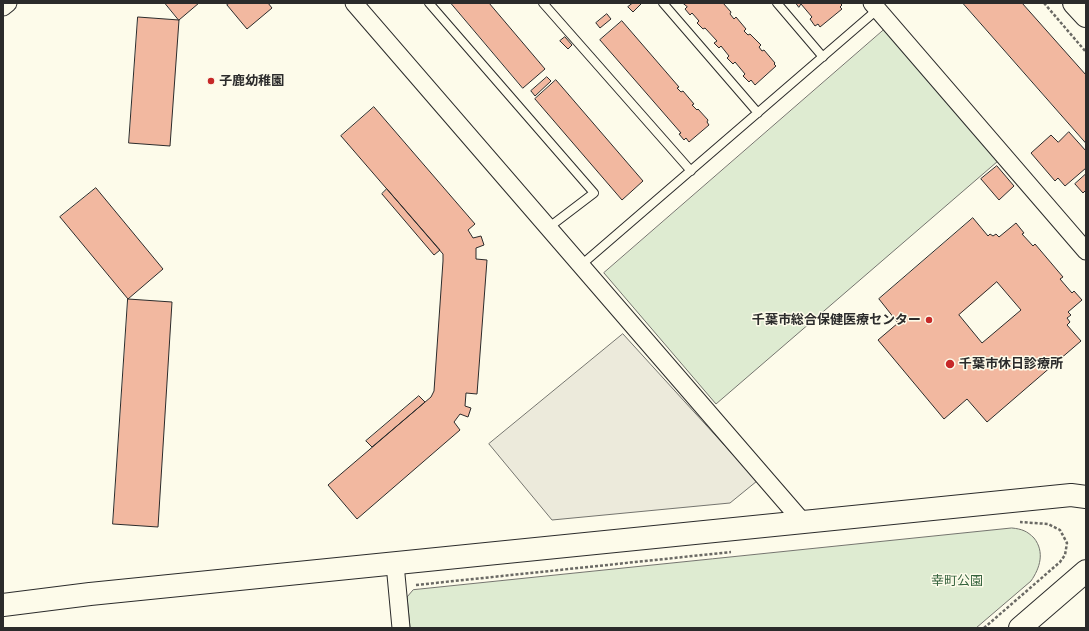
<!DOCTYPE html>
<meta charset="utf-8">
<style>
body{margin:0}
#map{position:relative;width:1089px;height:631px;overflow:hidden;background:#fdfbea;font-family:Karla,sans-serif}
canvas{display:block}
.frame{position:absolute;inset:0;border:4px solid #2b2b2b;pointer-events:none}
</style>
<div id="map">
<canvas width="1089" height="631"></canvas>
<div class="frame"></div>
</div>
<script>
const ctx = document.querySelector('canvas').getContext('2d');
ctx.lineJoin = 'round';
function fillPath(path, color) { ctx.fillStyle = color; ctx.fill(path, 'evenodd'); }
function stroke(path, color, width, dash) { ctx.strokeStyle = color; ctx.lineWidth = width; ctx.lineCap = dash ? 'butt' : 'round'; ctx.setLineDash(dash || []); ctx.stroke(path); }
function label(font, color, halo, rows, align = 'center') {
  ctx.font = font + ' Karla,"Noto Sans JP",sans-serif'; ctx.lineWidth = 3; ctx.setLineDash([]); ctx.textBaseline = 'middle'; ctx.strokeStyle = halo; ctx.fillStyle = color; for (const [text, x, y, turn = 0] of rows) {
    ctx.save(); ctx.translate(x, y); ctx.rotate((+turn || 0) * Math.PI / 180); ctx.textAlign = isNaN(turn) ? turn : align; if (halo) ctx.strokeText(text, 0, 0); ctx.fillText(text, 0, 0); ctx.restore();
  }
}
const green = new Path2D(`
 M885,29L998,161L716,404L604,273Z
 M1012,528C1022,529 1027,531 1034,538C1045,552 1040,568 1031,581L976,628H410L407,597L413,590Z`);
fillPath(green, '#deebd1');
stroke(green, '#74746e', 1);
const parking = new Path2D(`
 M623,334L757,481L730,503L552,520L489,444Z`);
fillPath(parking, '#eceadb');
stroke(parking, '#74746e', 1);
const building = new Path2D(`
 M165,3H199L179,20Z
 M230,3H268L272,8L247,29L227,5Z
 M451,3H489L545,69L523,88Z
 M633,3H642L633,12L628,7Z
 M683,3H723L731,12L730,14L734,19L736,17L746,29L744,31L748,35L750,34L761,45L759,47L762,51L764,50L775,63L774,64L776,66L755,85L751,80L749,82L743,76L745,74L735,62L733,64L727,58L729,56L721,46L719,48L714,43L717,41L705,28L703,29L697,23L699,21L692,13L690,15L685,9L687,7Z
 M796,3H840L842,5L840,7L842,9L820,27L818,24L815,26L810,19L812,17L801,4L799,7Z
 M963,3H1022L1086,75V143Z
 M607,14L611,19L600,28L596,23Z
 M138,17L179,20L170,146L129,143Z
 M622,21L679,87L677,88L681,92L683,91L694,104L692,105L697,110L698,109L708,120L707,122L709,125L689,142L686,138L684,140L679,134L681,133L600,40Z
 M565,37L572,45L568,49L560,41Z
 M547,77L551,81L535,96L531,91Z
 M556,80L643,181L622,200L535,99Z
 M374,107L475,224L468,230L473,238L481,236L484,245L476,248V259L487,260L477,394L466,393L465,406L471,408L468,417L460,414L454,422L460,430L357,519L328,485L431,397L434,391L443,261V254L341,136Z
 M1069,132L1086,151V168L1065,186L1058,178L1055,181L1031,153L1051,135L1058,142Z
 M997,166L1014,186L999,200L981,179Z
 M1086,174V190L1083,193L1075,184Z
 M96,188L163,269L128,299L60,217Z
 M387,189L440,250L434,255L382,194Z
 M973,218L988,236L990,234L993,236L996,234L999,237L1016,223L1024,233L1022,234L1033,246L1035,244L1063,277L1060,279L1072,293L1074,291L1082,300L1068,312L1071,315L1067,318L1070,322L1067,325L1081,341L987,422L967,399L944,419L878,340L898,323L879,299ZM997,282L1021,310L982,343L959,315Z
 M128,299L172,302L158,527L113,524Z
 M419,396L425,402L372,447L366,441Z`);
fillPath(building, '#f2b8a0');
stroke(building, '#2b2b2b', 1);
const lane = new Path2D(`
 M429,3L594,193L548,228
 M543,3L691,171
 M663,3L758,113
 M777,3L823,57
 M580,266L878,9`);
const street = new Path2D(`
 M354,3L802,521
 M872,3L1086,251
 M3,7L8,3
 M395,564L401,628`);
const secondary = new Path2D(`
 M1074,3L1086,16
 M3,605L90,594L1071,495L1086,497
 M1020,628L1086,571`);
stroke(lane, '#2b2b2b', 10);
stroke(street, '#2b2b2b', 19);
stroke(secondary, '#2b2b2b', 24);
stroke(new Path2D(`
 M1044,3L1086,52
 M416,585L731,552
 M984,628L1060,562L1065,555L1067,543L1060,530L1048,524L1020,522`), '#6a6964', 2.5, [3, 2]);
stroke(lane, '#fdfbea', 8);
stroke(street, '#fdfbea', 17);
stroke(secondary, '#fdfbea', 22);
for (const [x, y, r, color] of [
 [211,81,4,"#c62828"],
 [929,320,4,"#c62828"],
 [950,364,5,"#c62828"]
]) { const dot = new Path2D(); dot.arc(x, y, r, 0, 2 * Math.PI); ctx.fillStyle = color; ctx.fill(dot); stroke(dot, '#fdfbea', 1.5); }
label('bold 13px', '#2b2b2b', '#fdfbea', [
 ["子鹿幼稚園",219,81],
 ["千葉市総合保健医療センター",921,320,"right"],
 ["千葉市休日診療所",959,364]
], 'left');
label('13px', '#34623c', '#fdfbea', [
 ["幸町公園",957,581]
]);
</script>
